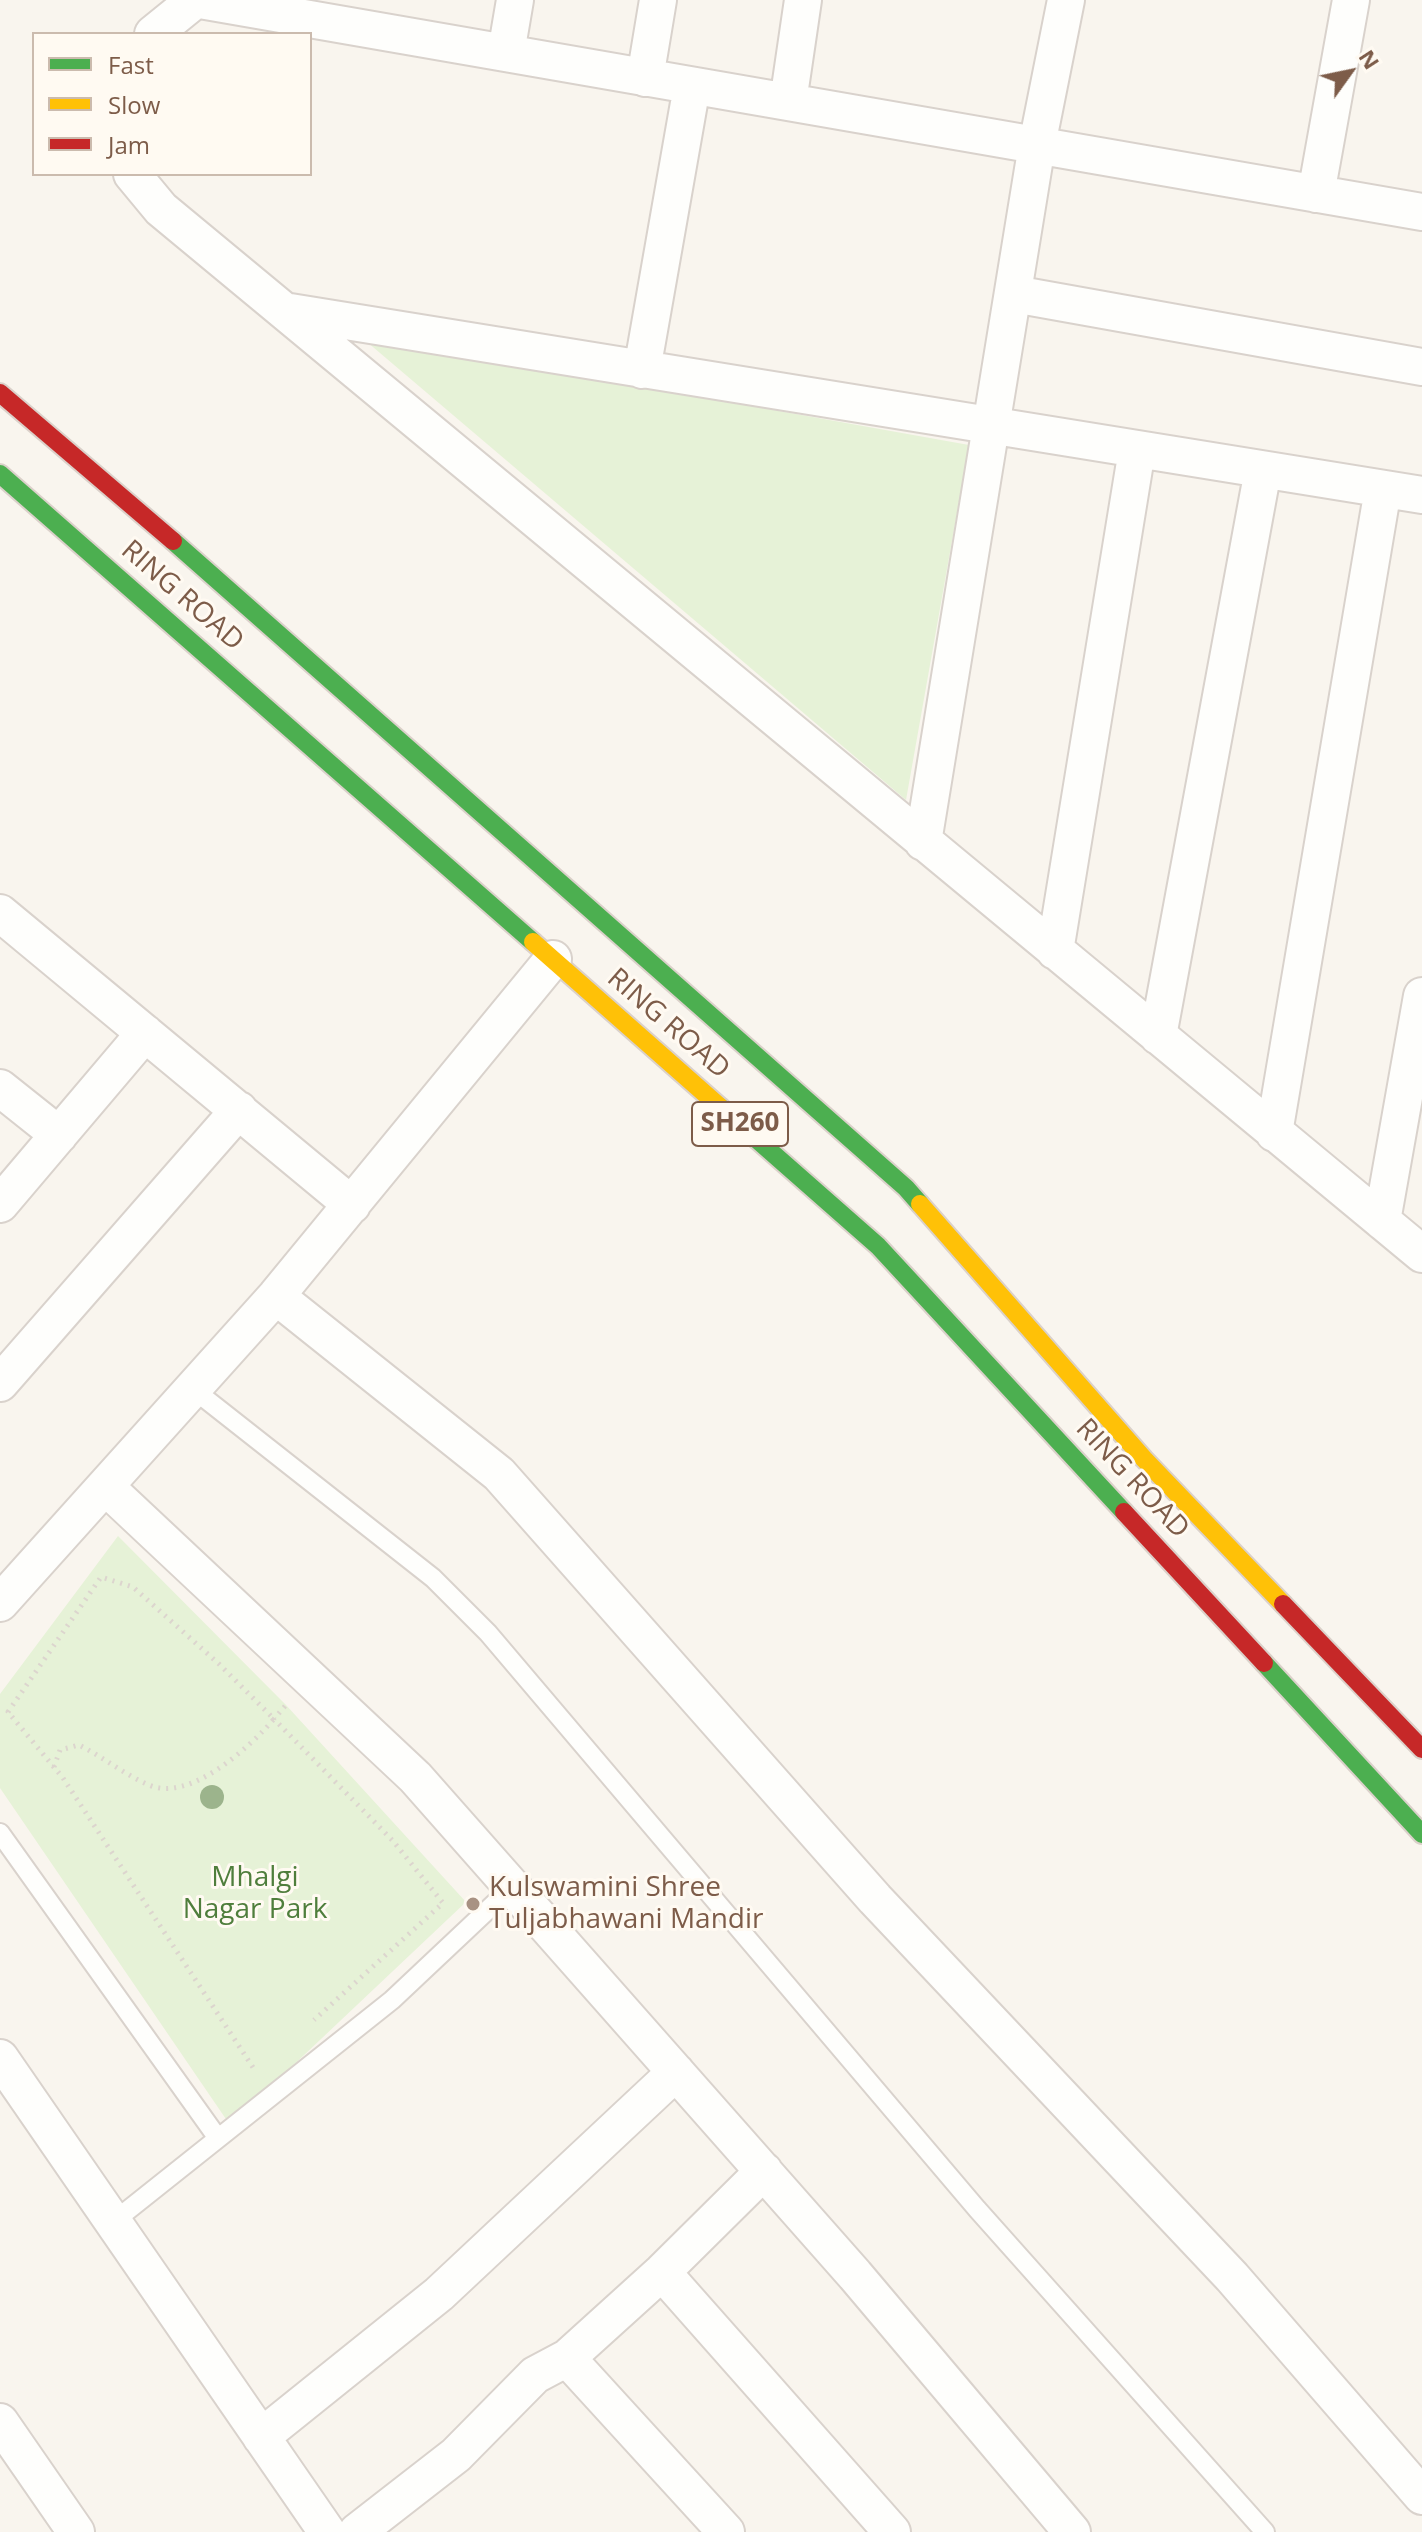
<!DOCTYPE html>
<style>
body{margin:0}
#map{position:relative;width:1422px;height:2532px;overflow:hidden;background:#f9f5ee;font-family:"Open Sans",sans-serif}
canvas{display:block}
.legend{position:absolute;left:32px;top:32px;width:280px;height:144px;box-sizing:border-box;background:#fffaf2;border:2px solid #cbbbae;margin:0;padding:10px 14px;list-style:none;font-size:24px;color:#7d5c49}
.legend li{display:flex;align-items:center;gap:16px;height:40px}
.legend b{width:40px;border:2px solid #cbbbae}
.north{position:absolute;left:1310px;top:32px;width:80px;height:80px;-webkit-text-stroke:6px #fffaf2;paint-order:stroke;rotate:57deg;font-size:22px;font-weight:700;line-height:32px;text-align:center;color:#7d5c49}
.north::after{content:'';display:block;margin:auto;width:28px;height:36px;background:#7d5c49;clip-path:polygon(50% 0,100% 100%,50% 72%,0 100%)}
</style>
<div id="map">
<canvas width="1422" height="2532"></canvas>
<ul class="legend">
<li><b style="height:10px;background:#4caf50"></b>Fast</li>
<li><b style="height:10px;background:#ffc107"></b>Slow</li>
<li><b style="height:10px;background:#c62828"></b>Jam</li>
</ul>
<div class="north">N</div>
</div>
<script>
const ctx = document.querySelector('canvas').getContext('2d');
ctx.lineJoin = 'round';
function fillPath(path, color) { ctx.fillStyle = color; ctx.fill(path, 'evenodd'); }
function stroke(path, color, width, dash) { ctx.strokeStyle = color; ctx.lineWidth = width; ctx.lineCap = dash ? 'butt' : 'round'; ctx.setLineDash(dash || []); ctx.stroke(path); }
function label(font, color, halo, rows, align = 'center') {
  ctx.font = font + ' "Open Sans",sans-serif'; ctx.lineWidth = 6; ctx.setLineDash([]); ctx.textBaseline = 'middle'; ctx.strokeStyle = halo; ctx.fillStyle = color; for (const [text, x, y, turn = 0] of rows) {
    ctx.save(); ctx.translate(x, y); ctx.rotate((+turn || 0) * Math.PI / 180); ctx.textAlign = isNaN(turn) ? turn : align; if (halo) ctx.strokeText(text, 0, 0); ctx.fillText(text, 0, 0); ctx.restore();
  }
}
fillPath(new Path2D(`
 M360,336L969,445L906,800Z
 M118,1536L286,1705L466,1902L230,2125L0,1788V1694Z`), '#e6f2d7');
const lane = new Path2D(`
 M193,1389L433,1578L488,1633L977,2209L1265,2532
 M0,1833L217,2137
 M113,2222L392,2000L512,1887`);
const street = new Path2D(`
 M200,0L1422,212
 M153,34L195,0
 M506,53L515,0
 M645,78L658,0
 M788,102L803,0
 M132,174L161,209L1422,1254
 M1316,194L1351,0
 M1014,294L1422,367
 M284,311L1422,495
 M642,370L692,86
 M923,842L1037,145L1066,0
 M0,913L352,1205
 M1055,951L1137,450
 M1158,1036L1263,470
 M0,1088L59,1135
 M1274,1133L1383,489
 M0,1204L145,1033
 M1382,1221L1422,996
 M276,1296L499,1474L875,1899L1232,2277L1422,2496
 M0,1383L239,1110
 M106,1487L415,1777L855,2275L1072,2532
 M0,1603L276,1296L553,959
 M0,2058L327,2532
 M662,2272L892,2532
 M567,2358L726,2532
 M0,2422L76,2532
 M261,2437L439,2294L676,2072
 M357,2532L456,2455L535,2375L567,2358L662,2272L764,2171`);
const fast = new Path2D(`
 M0,474L533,942
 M173,541L906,1188L920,1204
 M720,1107L878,1246L1124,1512
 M1264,1663L1422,1834`);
const slow = new Path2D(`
 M533,942L720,1107
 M920,1204L1144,1459L1283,1604`);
const jam = new Path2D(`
 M0,393L173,541
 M1124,1512L1264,1663
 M1283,1604L1422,1749`);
stroke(lane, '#d9d2cc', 22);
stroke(street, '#d9d2cc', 40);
stroke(fast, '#dbd1ca', 22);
stroke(slow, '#dbd1ca', 22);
stroke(jam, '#dbd1ca', 22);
stroke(new Path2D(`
 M285,1706L274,1719L393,1841L443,1903L314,2020
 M54,1767L60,1750L79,1745C103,1757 125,1775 149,1785C189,1803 250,1747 274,1719L219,1664L133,1587L101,1577L8,1712L63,1778L256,2072`), '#dcd5ce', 5, [2, 6]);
stroke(lane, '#fefefc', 18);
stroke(street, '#fefefc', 36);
stroke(fast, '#4caf50', 18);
stroke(slow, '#ffc107', 18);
stroke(jam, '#c62828', 18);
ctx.fillStyle = '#9cb48c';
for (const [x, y] of [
 [212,1797]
]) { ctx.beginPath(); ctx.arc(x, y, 12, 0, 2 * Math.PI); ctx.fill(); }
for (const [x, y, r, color] of [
 [473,1904,8,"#a89283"]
]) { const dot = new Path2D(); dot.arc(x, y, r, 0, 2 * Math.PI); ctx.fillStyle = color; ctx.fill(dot); stroke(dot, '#fffaf2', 3); }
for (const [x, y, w] of [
 [740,1124,96]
]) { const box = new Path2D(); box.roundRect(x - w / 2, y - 22, w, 44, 6); ctx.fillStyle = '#fffaf2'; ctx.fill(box); stroke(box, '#7d5c49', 2); }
label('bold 26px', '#7d5c49', null, [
 ["SH260",740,1124]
]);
label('28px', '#7d5c49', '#fffaf2', [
 ["RING ROAD",182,596,41],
 ["RING ROAD",668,1024,41],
 ["RING ROAD",1132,1479,47]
]);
label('28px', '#4f7e3c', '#fffaf2', [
 ["Mhalgi",255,1878],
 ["Nagar Park",255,1910]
]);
label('28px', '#7d5c49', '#fffaf2', [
 ["Kulswamini Shree",489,1888],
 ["Tuljabhawani Mandir",489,1920]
], 'left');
</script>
